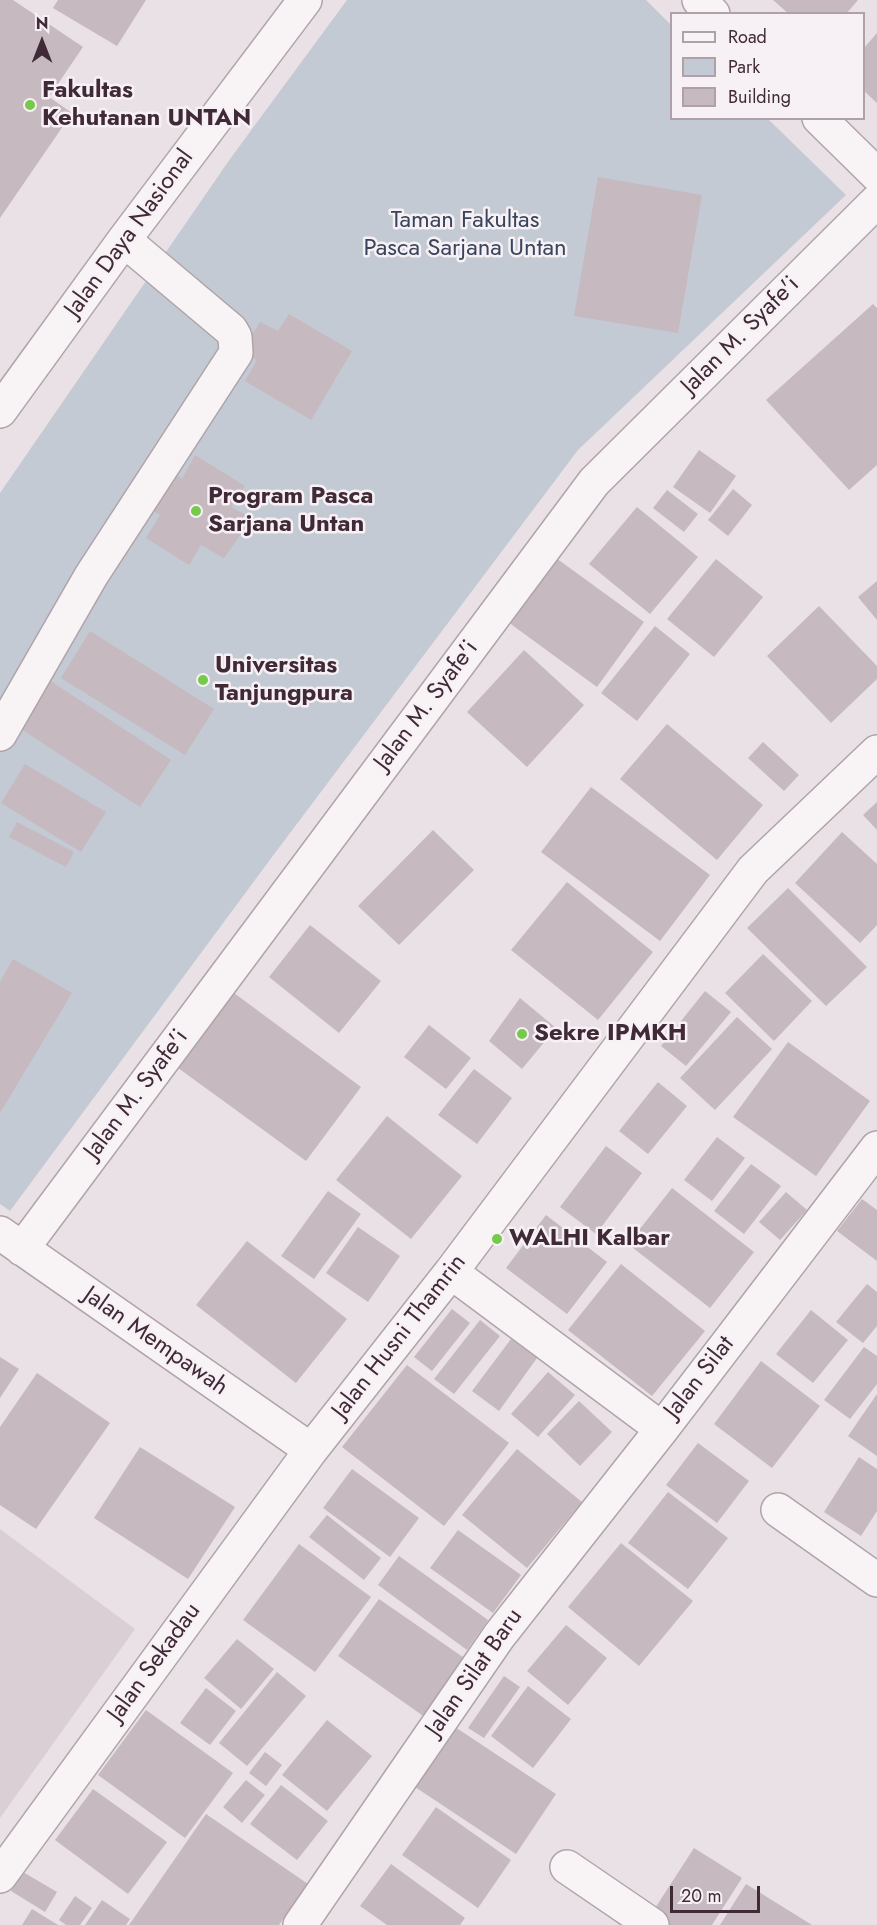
<!DOCTYPE html>
<style>
body{margin:0}
#map{position:relative;width:877px;height:1925px;overflow:hidden;background:#e9e1e6;font-family:Jost,sans-serif}
canvas{display:block}
.legend{position:absolute;left:670px;top:12px;width:195px;height:108px;box-sizing:border-box;background:#f7f1f5;border:2px solid #aea1a9;margin:0;padding:8px 10px;list-style:none;font-size:18px;color:#412a37}
.legend li{display:flex;align-items:center;gap:12px;height:30px}
.legend b{width:30px;border:2px solid #aea1a9}
.north{position:absolute;left:12px;top:12px;width:60px;height:60px;-webkit-text-stroke:4px #f7f1f5;paint-order:stroke;rotate:0deg;font-size:16px;font-weight:700;line-height:24px;text-align:center;color:#412a37}
.north::after{content:'';display:block;margin:auto;width:21px;height:27px;background:#412a37;clip-path:polygon(50% 0,100% 100%,50% 72%,0 100%)}
.scale{position:absolute;left:670px;top:1886px;width:90px;height:27px;box-sizing:border-box;border:3px solid #412a37;border-top:0;padding-left:8px;font-size:18px;line-height:21px;white-space:nowrap;color:#412a37;-webkit-text-stroke:4px #f7f1f5;paint-order:stroke}
</style>
<div id="map">
<canvas width="877" height="1925"></canvas>
<ul class="legend">
<li><b style="height:8px;background:#f8f4f6"></b>Road</li>
<li><b style="height:16px;background:#c3cad3"></b>Park</li>
<li><b style="height:16px;background:#c6b9c0"></b>Building</li>
</ul>
<div class="north">N</div>
<div class="scale">20 m</div>
</div>
<script>
const ctx = document.querySelector('canvas').getContext('2d');
ctx.lineJoin = 'round';
function fillPath(path, color) { ctx.fillStyle = color; ctx.fill(path, 'evenodd'); }
function stroke(path, color, width, dash) { ctx.strokeStyle = color; ctx.lineWidth = width; ctx.lineCap = dash ? 'butt' : 'round'; ctx.setLineDash(dash || []); ctx.stroke(path); }
function label(font, color, halo, rows, align = 'center') {
  ctx.font = font + ' Jost,sans-serif'; ctx.lineWidth = 5; ctx.setLineDash([]); ctx.textBaseline = 'middle'; ctx.strokeStyle = halo; ctx.fillStyle = color; for (const [text, x, y, turn = 0] of rows) {
    ctx.save(); ctx.translate(x, y); ctx.rotate((+turn || 0) * Math.PI / 180); ctx.textAlign = isNaN(turn) ? turn : align; if (halo) ctx.strokeText(text, 0, 0); ctx.fillText(text, 0, 0); ctx.restore();
  }
}
fillPath(new Path2D(`
 M0,1529L135,1629L0,1818Z`), '#dbcfd6');
fillPath(new Path2D(`
 M347,0H646L671,25L672,118L768,119L846,195L578,450L272,857L10,1211L0,1204V493L230,159Z`), '#c3cad3');
fillPath(new Path2D(`
 M0,0H13L83,47L49,97L72,113L0,218Z
 M58,0H146L117,46L53,8Z
 M773,0H858L846,14H789Z
 M877,33V103L864,91V48Z
 M598,177L702,195L678,333L574,316Z
 M873,304L877,308V465L849,490L766,400Z
 M289,314L352,351L311,420L245,381L257,360L242,351L260,322L278,331Z
 M699,450L736,476L710,513L673,487Z
 M195,455L245,486L231,507L252,518L224,558L201,545L189,565L146,538L160,515L140,503L164,466L182,479Z
 M733,489L752,505L728,536L708,520Z
 M667,490L698,514L684,532L653,508Z
 M637,507L698,557L650,614L589,564Z
 M556,558L644,622L597,687L508,622Z
 M716,559L763,597L714,657L667,619Z
 M877,581V620L858,597Z
 M819,606L877,666V679L831,723L767,656Z
 M655,626L690,654L637,721L601,693Z
 M90,631L214,709L185,755L61,678Z
 M524,650L584,705L527,767L467,712Z
 M49,680L171,760L140,807L18,727Z
 M667,724L763,805L717,860L620,779Z
 M763,742L799,775L784,791L748,758Z
 M25,764L106,812L81,852L1,803Z
 M591,787L710,875L660,941L541,852Z
 M877,802V830L863,815Z
 M17,822L74,852L66,867L9,837Z
 M433,830L474,870L399,945L358,906Z
 M842,832L877,864V925L860,943L795,883Z
 M567,882L653,952L598,1020L511,950Z
 M788,888L867,967L826,1006L747,928Z
 M310,925L381,981L339,1033L269,977Z
 M763,954L812,1001L774,1041L725,993Z
 M13,959L72,993L0,1113V982Z
 M230,990L361,1087L306,1161L174,1065Z
 M705,991L731,1012L686,1066L661,1046Z
 M520,998L556,1028L522,1069L489,1041Z
 M737,1017L772,1049L715,1110L680,1078Z
 M429,1025L471,1058L446,1089L404,1057Z
 M788,1042L870,1101L816,1176L733,1117Z
 M474,1069L512,1098L477,1144L438,1115Z
 M658,1082L687,1106L648,1154L619,1131Z
 M387,1116L462,1176L411,1239L336,1180Z
 M717,1137L745,1158L712,1201L684,1180Z
 M606,1146L642,1173L596,1234L560,1207Z
 M751,1164L781,1186L744,1234L714,1211Z
 M672,1188L754,1252L710,1308L628,1244Z
 M328,1191L361,1214L314,1279L281,1256Z
 M786,1192L807,1210L780,1240L759,1222Z
 M862,1199L877,1210V1261L837,1231Z
 M546,1215L607,1262L567,1314L506,1268Z
 M358,1227L400,1256L368,1302L326,1273Z
 M247,1241L347,1319L296,1383L196,1305Z
 M621,1264L705,1331L652,1396L568,1330Z
 M867,1284L877,1292V1326L863,1343L836,1322Z
 M452,1309L470,1323L432,1371L414,1357Z
 M811,1310L848,1340L813,1383L776,1354Z
 M480,1320L500,1336L454,1394L434,1379Z
 M511,1339L537,1358L499,1411L472,1391Z
 M864,1347L877,1356V1384L850,1419L824,1400Z
 M0,1357L19,1369L0,1398Z
 M761,1361L820,1406L772,1468L714,1424Z
 M407,1365L509,1443L444,1526L342,1447Z
 M548,1372L575,1395L538,1437L511,1414Z
 M37,1373L110,1423L36,1529L0,1505V1427Z
 M877,1394V1456L848,1436Z
 M579,1401L612,1432L580,1466L547,1434Z
 M698,1443L749,1481L717,1523L666,1485Z
 M140,1447L235,1507L188,1579L94,1518Z
 M517,1449L582,1502L527,1568L462,1515Z
 M859,1457L877,1469V1511L861,1536L824,1512Z
 M352,1469L419,1518L390,1557L323,1508Z
 M668,1492L728,1538L688,1589L628,1543Z
 M327,1515L381,1558L364,1580L309,1537Z
 M458,1530L521,1575L493,1613L430,1568Z
 M621,1543L693,1601L639,1666L568,1607Z
 M299,1544L371,1597L315,1672L243,1620Z
 M399,1556L488,1620L467,1650L378,1585Z
 M379,1599L470,1662L429,1720L338,1656Z
 M566,1625L607,1658L568,1705L527,1671Z
 M237,1639L274,1669L241,1709L204,1678Z
 M277,1672L306,1696L247,1766L219,1743Z
 M504,1676L520,1687L484,1738L468,1728Z
 M528,1686L571,1719L533,1768L491,1736Z
 M206,1688L236,1711L210,1745L180,1723Z
 M146,1710L233,1773L185,1838L98,1775Z
 M327,1720L372,1756L327,1811L282,1775Z
 M452,1725L556,1794L516,1854L412,1785Z
 M265,1752L282,1765L266,1786L249,1773Z
 M246,1780L265,1795L242,1823L223,1807Z
 M281,1785L328,1821L297,1860L250,1824Z
 M93,1789L167,1842L128,1894L55,1840Z
 M436,1807L511,1860L478,1908L402,1855Z
 M206,1814L308,1884L279,1925H129Z
 M694,1848L742,1878L712,1925H664L650,1916Z
 M391,1864L465,1918L460,1925H387L360,1906Z
 M23,1872L57,1892L45,1912L11,1891Z
 M746,1884L812,1925H720Z
 M75,1896L92,1908L80,1925H66L59,1920Z
 M102,1900L130,1919L126,1925H85Z
 M32,1909L58,1925H22Z`), '#c6b9c0');
const minor = new Path2D(`
 M699,0L713,14
 M819,118L877,175
 M0,411L124,240L305,0
 M0,734L91,576L236,353L235,337L231,330L124,240
 M0,1233L311,1450
 M22,1249L594,482L877,201
 M451,1272L662,1429
 M778,1510L877,1580
 M567,1867L652,1925
 M0,1876L311,1450L451,1272L753,870L877,752
 M300,1925L499,1636L662,1429L877,1148`);
stroke(minor, '#b0a3aa', 36);
stroke(minor, '#f8f4f6', 33);
for (const [x, y, r, color] of [
 [30,105,6,"#75ca4b"],
 [196,511,6,"#75ca4b"],
 [203,680,6,"#75ca4b"],
 [522,1034,6,"#75ca4b"],
 [497,1239,6,"#75ca4b"]
]) { const dot = new Path2D(); dot.arc(x, y, r, 0, 2 * Math.PI); ctx.fillStyle = color; ctx.fill(dot); stroke(dot, '#f7f1f5', 2); }
label('bold 24px', '#412a37', '#f7f1f5', [
 ["Fakultas",42,91],
 ["Kehutanan UNTAN",42,119],
 ["Program Pasca",208,497],
 ["Sarjana Untan",208,525],
 ["Universitas",215,666],
 ["Tanjungpura",215,694],
 ["Sekre IPMKH",534,1034],
 ["WALHI Kalbar",509,1239]
], 'left');
label('24px', '#38455c', '#f7f1f5', [
 ["Taman Fakultas",465,221],
 ["Pasca Sarjana Untan",465,249]
]);
label('24px', '#412a37', '#f7f1f5', [
 ["Jalan Daya Nasional",130,234,-54],
 ["Jalan M. Syafe'i",741,336,-45],
 ["Jalan M. Syafe'i",427,706,-53],
 ["Jalan M. Syafe'i",137,1095,-53],
 ["Jalan Husni Thamrin",400,1337,-52],
 ["Jalan Mempawah",155,1342,35],
 ["Jalan Silat",700,1378,-52],
 ["Jalan Sekadau",155,1663,-54],
 ["Jalan Silat Baru",475,1673,-55]
]);
</script>
